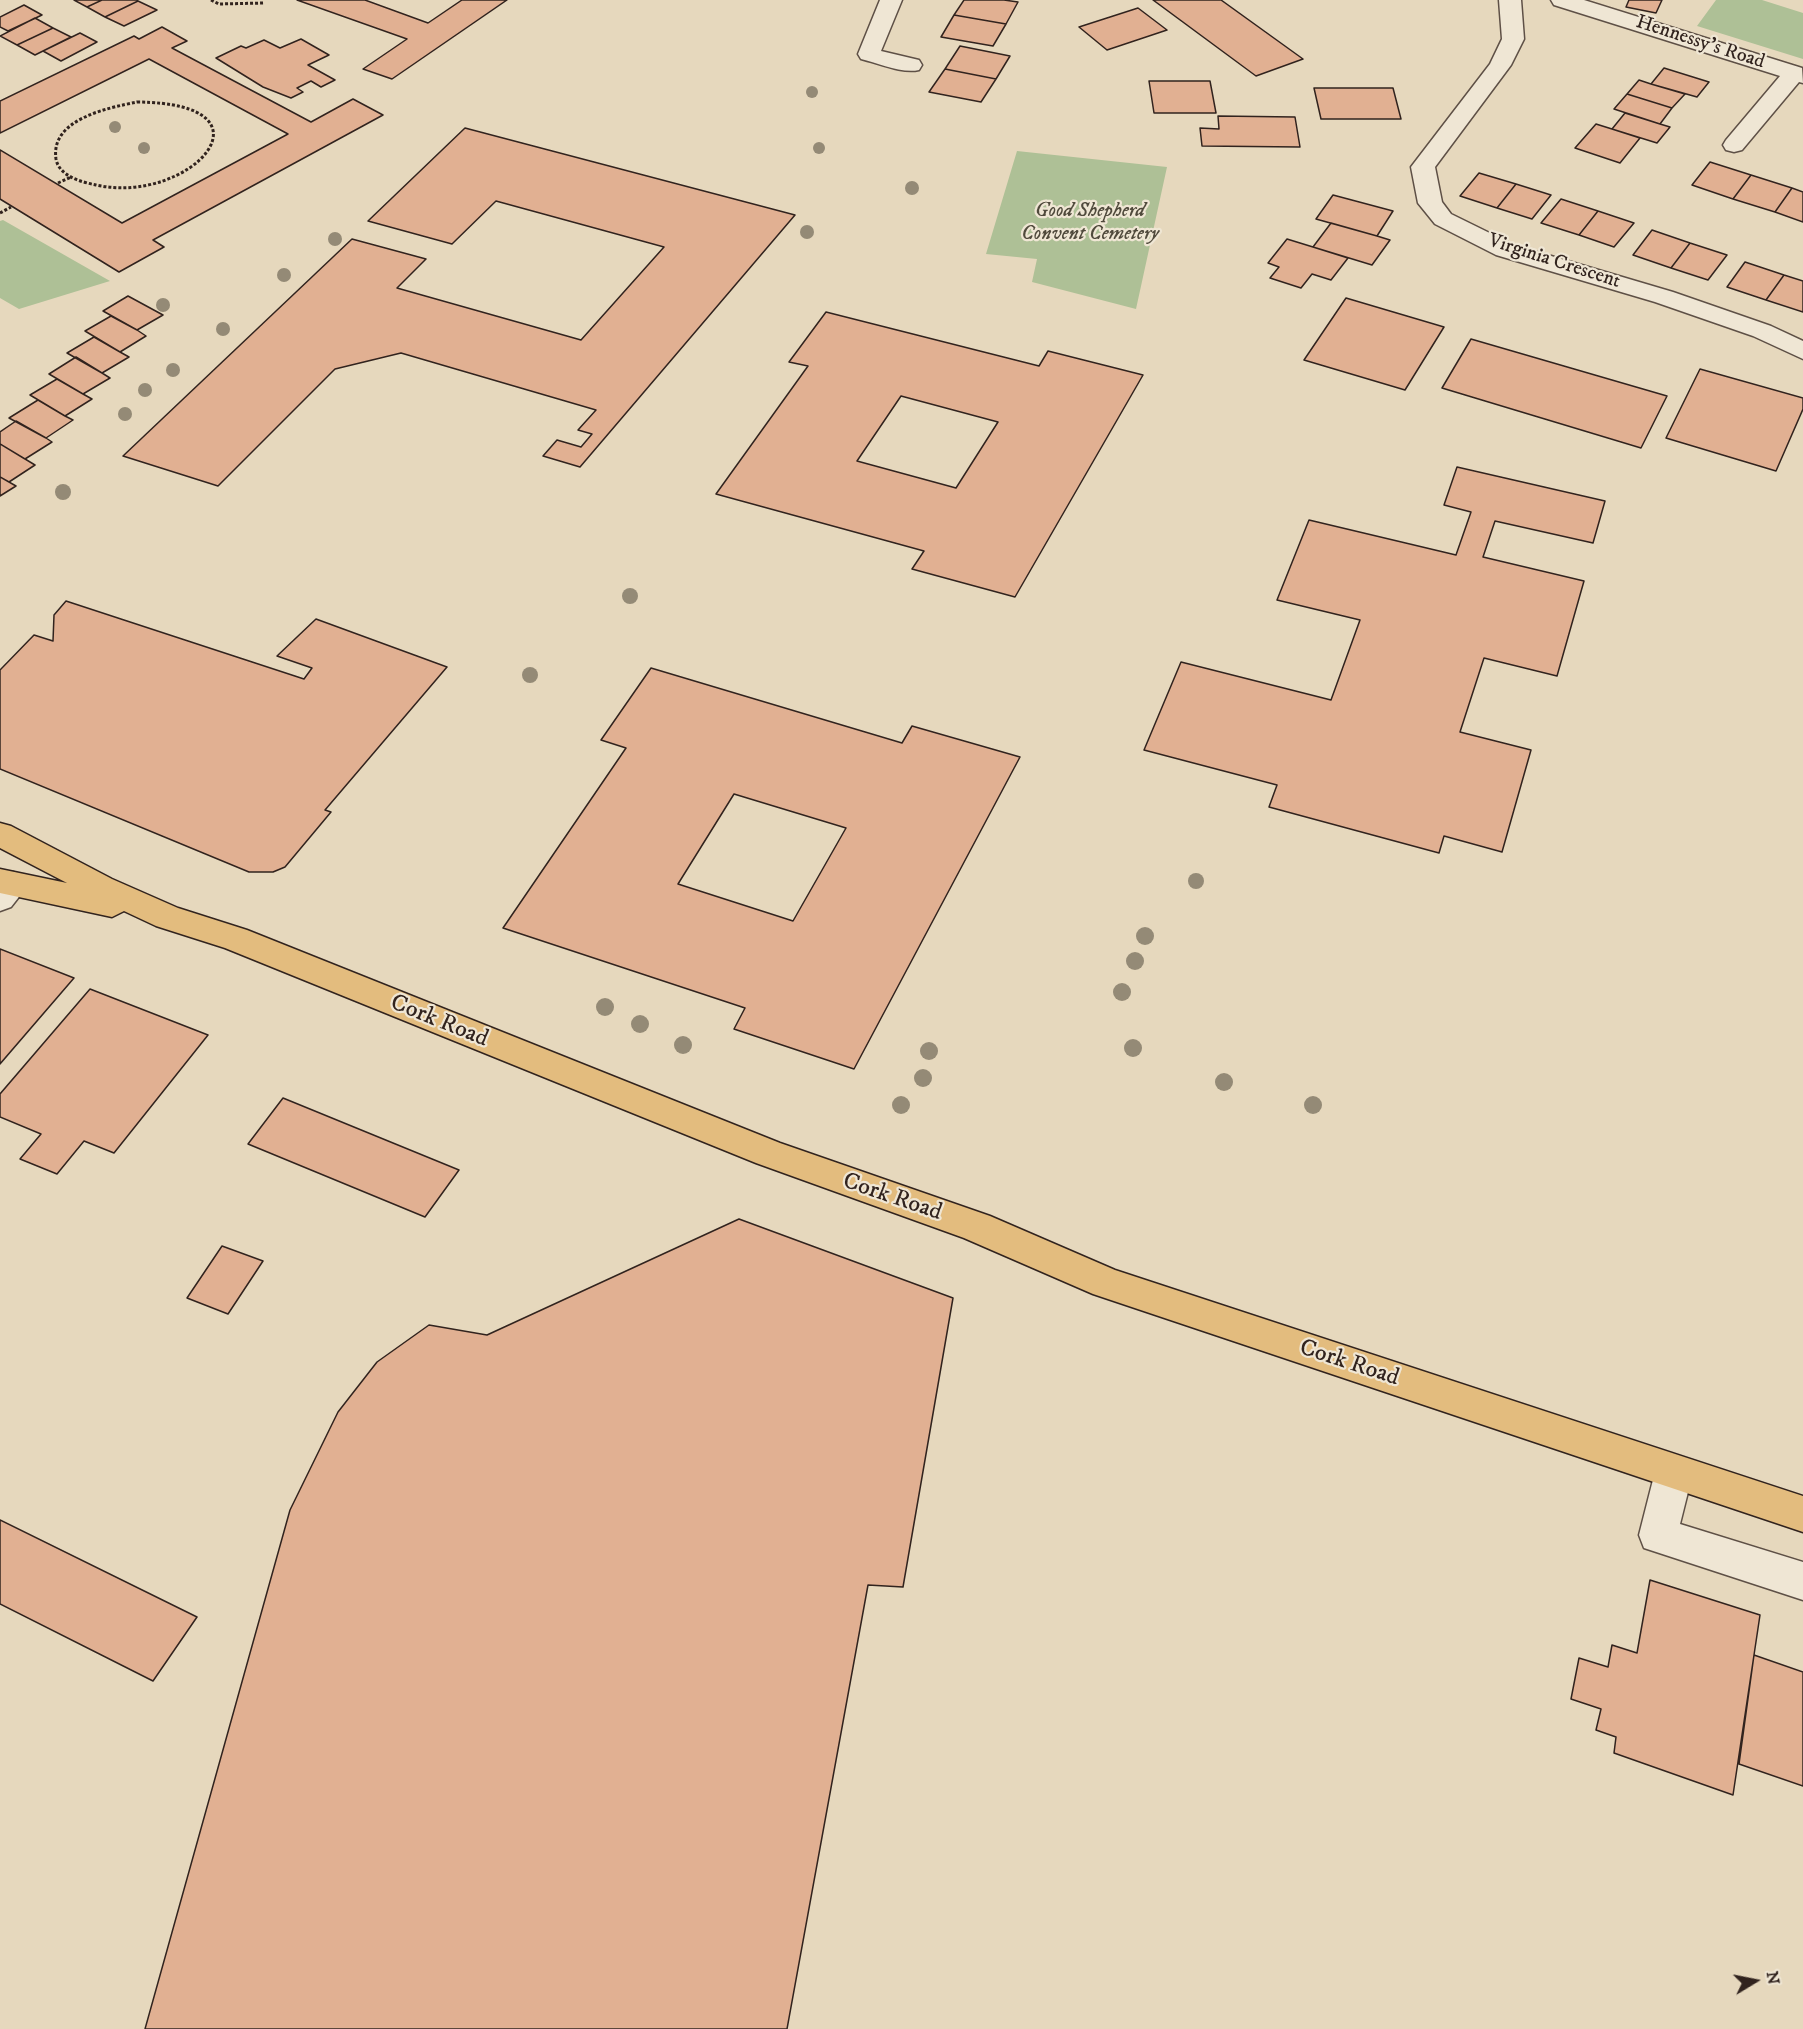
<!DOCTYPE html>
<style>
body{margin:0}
#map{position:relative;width:1803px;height:2029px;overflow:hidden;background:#e6d8bd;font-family:"IM FELL DW Pica",serif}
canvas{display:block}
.north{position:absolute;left:1725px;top:1951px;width:60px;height:60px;-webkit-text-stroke:4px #efe6d4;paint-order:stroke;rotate:80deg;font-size:16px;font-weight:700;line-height:24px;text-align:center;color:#31231e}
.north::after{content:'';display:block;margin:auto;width:21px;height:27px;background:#31231e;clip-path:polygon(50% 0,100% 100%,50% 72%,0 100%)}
</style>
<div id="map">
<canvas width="1803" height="2029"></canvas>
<div class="north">N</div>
</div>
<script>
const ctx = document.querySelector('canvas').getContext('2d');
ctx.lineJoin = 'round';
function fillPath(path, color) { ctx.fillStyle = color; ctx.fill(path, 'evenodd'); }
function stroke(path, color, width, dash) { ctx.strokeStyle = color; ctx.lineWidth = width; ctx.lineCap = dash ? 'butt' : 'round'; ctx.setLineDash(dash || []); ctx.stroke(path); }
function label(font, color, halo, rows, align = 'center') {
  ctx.font = font + ' "IM FELL DW Pica",serif'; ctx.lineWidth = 4.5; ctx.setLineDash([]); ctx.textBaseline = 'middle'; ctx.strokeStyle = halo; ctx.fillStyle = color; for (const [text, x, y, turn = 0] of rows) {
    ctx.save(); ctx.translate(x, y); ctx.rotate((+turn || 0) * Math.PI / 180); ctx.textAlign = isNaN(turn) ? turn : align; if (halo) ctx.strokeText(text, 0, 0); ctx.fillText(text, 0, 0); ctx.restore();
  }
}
fillPath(new Path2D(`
 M1716,0H1762L1803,13V59L1697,26Z
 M1017,151L1167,167L1136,309L1032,282L1037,259L986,254Z
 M3,220L110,281L19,309L0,298V221Z`), '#aec096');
const building = new Path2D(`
 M74,0H102L87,7Z
 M102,0H137L138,1L105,17L87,7Z
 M297,0H365L428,23L462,0H507L392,79L363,69L407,39Z
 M964,0H1004L1018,2L1006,24L954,15Z
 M1153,0H1221L1303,59L1256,76Z
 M1629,0H1662L1656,13L1626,7Z
 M138,1L157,10L124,26L105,17Z
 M24,5L42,15L8,31L0,27V17Z
 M1138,8L1167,30L1107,50L1079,27Z
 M954,15L1006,24L993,46L941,37Z
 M35,18L53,28L17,45L0,36Z
 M162,27L187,41L172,48L311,122L353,99L383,115L153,240L164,247L119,272L0,199V150L122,223L288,134L149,59L0,133V101L134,36L139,39Z
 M53,28L71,37L35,55L17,45Z
 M80,33L97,42L61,61L43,51Z
 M301,39L329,55L308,65L335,80L321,87L311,81L297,88L303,92L291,98L263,87L216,58L241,46L246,48L264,40L280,48Z
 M960,46L1010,56L996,79L945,69Z
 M1664,68L1709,82L1697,97L1651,84Z
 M945,69L996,79L981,102L929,92Z
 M1639,80L1651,84L1685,94L1672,108L1627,94Z
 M1149,81H1210L1216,113H1154Z
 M1314,88H1393L1401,119H1321Z
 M1627,94L1672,108L1660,124L1614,109Z
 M1625,113L1660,124L1670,127L1657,143L1612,129Z
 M1218,116L1295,117L1300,147L1202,146L1200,128L1219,129Z
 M1596,124L1612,129L1640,138L1620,163L1575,148Z
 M465,128L795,215L580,467L543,456L557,440L581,447L592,434L578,430L596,410L401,353L335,369L218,486L123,456L352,239L426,259L397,288L581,340L664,247L496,201L452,244L368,221Z
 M1710,162L1751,175L1733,199L1692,185Z
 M1479,173L1516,184L1497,208L1460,196Z
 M1751,175L1792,188L1775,212L1733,199Z
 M1516,184L1551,195L1532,219L1497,208Z
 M1792,188L1803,192V222L1775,212Z
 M1333,195L1393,211L1377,236L1316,219Z
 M1561,199L1598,211L1579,235L1541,223Z
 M1598,211L1634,223L1614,247L1579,235Z
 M1331,223L1377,236L1390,240L1372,265L1313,247Z
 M1652,230L1690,243L1671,268L1633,255Z
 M1287,239L1313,247L1348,258L1331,280L1312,274L1301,288L1270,278L1279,267L1268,263Z
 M1690,243L1727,255L1708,280L1671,268Z
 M1745,262L1784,275L1766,300L1727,287Z
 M1784,275L1803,281V312L1766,300Z
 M128,296L163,315L137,330L103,311Z
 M1346,298L1444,327L1405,390L1304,360Z
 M826,312L1039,366L1048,351L1143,375L1015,597L912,569L924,551L716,494L808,366L789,362ZM901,396L998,422L956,488L857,461Z
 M111,316L137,330L146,336L120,352L85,331Z
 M94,337L120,352L129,357L102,373L67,353Z
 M1471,339L1667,396L1641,448L1442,388Z
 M76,357L102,373L110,378L83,394L49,374Z
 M1700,369L1803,398V409L1776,471L1666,438Z
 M57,379L83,394L92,399L65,416L30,395Z
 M38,400L65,416L73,420L46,438L9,418Z
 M16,421L46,438L52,442L25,459L0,444V432Z
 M0,444L35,465L9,482L0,477Z
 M1457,467L1605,501L1593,543L1495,521L1483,557L1584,581L1557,676L1484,658L1460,732L1531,750L1502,852L1444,836L1439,853L1269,807L1277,785L1144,750L1181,662L1331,700L1360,620L1277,600L1309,520L1456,555L1471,512L1444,505Z
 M0,477L16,486L0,496Z
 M66,601L304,679L312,668L277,656L316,619L447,667L325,810L331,812L285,867L273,872H249L0,769V670L34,635L53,641L54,615Z
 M651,668L902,743L912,726L1020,757L854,1069L734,1029L745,1008L503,928L626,748L601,740ZM734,794L846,828L793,921L678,884Z
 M0,949L74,978L0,1064Z
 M90,989L208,1035L114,1153L84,1141L57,1174L20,1159L41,1134L0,1117V1094Z
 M283,1098L459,1170L425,1217L248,1144Z
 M739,1219L953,1298L903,1587L868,1585L787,2029H145L290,1510L338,1412L377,1362L429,1325L487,1335Z
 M222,1246L263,1261L228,1314L187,1298Z
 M0,1520L197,1617L153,1681L0,1604Z
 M1650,1580L1760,1615L1733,1795L1614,1753L1616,1737L1596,1730L1601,1709L1571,1699L1579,1658L1608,1667L1612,1645L1637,1653Z
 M1754,1655L1803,1672V1786L1739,1764Z`);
fillPath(building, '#e1b092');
stroke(building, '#31231e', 1.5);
const minor = new Path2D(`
 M880,0H902L881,51L919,60L922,65L919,70C902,74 878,63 861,59L858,54Z
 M1499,0H1521L1524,39L1511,65L1435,167L1442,202L1451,214L1514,245L1673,292L1771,326L1803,341V359L1753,336L1655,302L1496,255L1435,224L1418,203L1411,167L1490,64L1502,39Z
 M1551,0H1584L1802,68L1803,83L1799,82L1742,150L1734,152L1726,150L1723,145L1726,140L1780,76L1554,5Z
 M13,872L24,876L29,884L11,907L0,911V878Z
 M1674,1455L1688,1460L1693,1472L1680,1524L1803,1562V1600L1644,1548L1639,1535L1655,1472L1660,1460Z`);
const major = new Path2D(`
 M0,823L11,826L112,879L178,908L247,930L780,1143L990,1216L1115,1270L1803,1496V1532L1093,1294L964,1238L756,1163L225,948L156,926L124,911L112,917L0,893V869L67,883L0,848Z`);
stroke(minor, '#5e5046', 3);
stroke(major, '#31231e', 3);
stroke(new Path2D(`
 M211,0L219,4L264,3
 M137,102C284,103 190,206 96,185C81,182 59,176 56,159C50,119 108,108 137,102Z
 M58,183L71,177
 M0,213L11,207`), '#31231e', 3, [3, 2]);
fillPath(minor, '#efe6d4');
fillPath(major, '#e3bc7e');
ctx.fillStyle = '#948a76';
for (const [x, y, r] of [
 [812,92,6],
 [115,127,6],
 [144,148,6],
 [819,148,6],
 [912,188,7],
 [807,232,7],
 [335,239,7],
 [284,275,7],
 [163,305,7],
 [223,329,7],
 [173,370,7],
 [145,390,7],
 [125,414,7],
 [63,492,8],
 [630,596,8],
 [530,675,8],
 [1196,881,8],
 [1145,936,9],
 [1135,961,9],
 [1122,992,9],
 [605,1007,9],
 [640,1024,9],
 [683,1045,9],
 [1133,1048,9],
 [929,1051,9],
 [923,1078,9],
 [1224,1082,9],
 [901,1105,9],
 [1313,1105,9]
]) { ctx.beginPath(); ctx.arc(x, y, r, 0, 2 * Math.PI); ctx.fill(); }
label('20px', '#31231e', '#efe6d4', [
 ["Hennessy's Road",1700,43,18],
 ["Virginia Crescent",1554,262,18]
]);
label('italic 20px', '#504a3c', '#efe6d4', [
 ["Good Shepherd",1090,212],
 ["Convent Cemetery",1090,235]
]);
label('24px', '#31231e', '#efe6d4', [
 ["Cork Road",439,1022,22],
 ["Cork Road",892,1198,19],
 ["Cork Road",1349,1364,18]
]);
</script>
